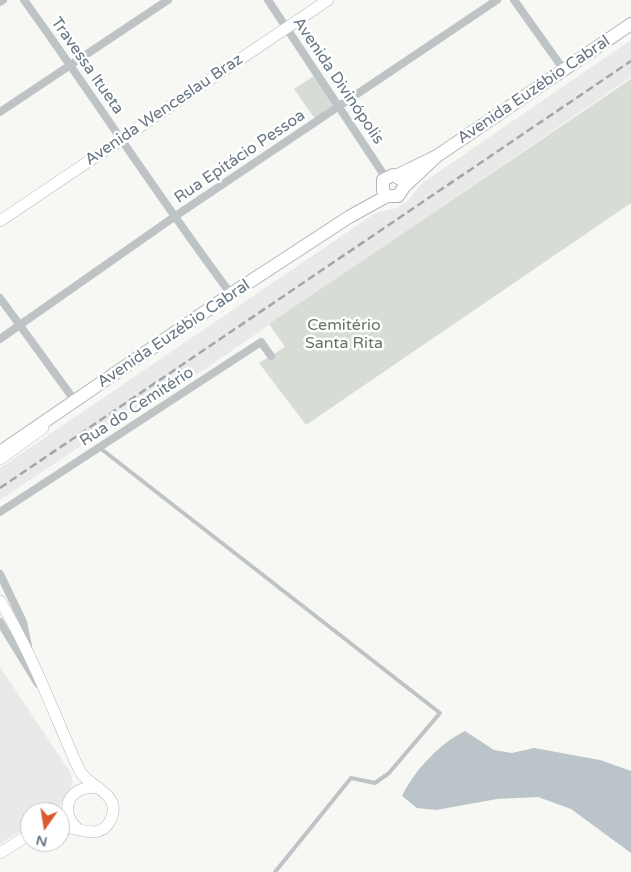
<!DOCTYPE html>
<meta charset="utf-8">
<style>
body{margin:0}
#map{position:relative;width:631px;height:872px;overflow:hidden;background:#f7f7f4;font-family:"Varela Round",sans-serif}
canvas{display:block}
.north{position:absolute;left:20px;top:802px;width:50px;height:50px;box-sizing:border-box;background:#fff;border:1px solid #c2c9ce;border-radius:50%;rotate:193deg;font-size:14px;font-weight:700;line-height:20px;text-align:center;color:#677784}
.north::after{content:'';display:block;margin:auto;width:18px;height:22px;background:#dc5a2f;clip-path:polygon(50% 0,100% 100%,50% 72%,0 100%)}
</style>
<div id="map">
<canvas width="631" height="872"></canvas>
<div class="north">N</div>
</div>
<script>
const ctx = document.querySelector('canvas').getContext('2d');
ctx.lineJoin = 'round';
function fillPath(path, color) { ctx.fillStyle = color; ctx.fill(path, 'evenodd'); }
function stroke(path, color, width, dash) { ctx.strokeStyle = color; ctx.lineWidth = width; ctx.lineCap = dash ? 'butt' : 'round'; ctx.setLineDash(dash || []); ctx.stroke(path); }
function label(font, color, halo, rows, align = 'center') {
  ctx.font = font + ' "Varela Round",sans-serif'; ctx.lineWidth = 5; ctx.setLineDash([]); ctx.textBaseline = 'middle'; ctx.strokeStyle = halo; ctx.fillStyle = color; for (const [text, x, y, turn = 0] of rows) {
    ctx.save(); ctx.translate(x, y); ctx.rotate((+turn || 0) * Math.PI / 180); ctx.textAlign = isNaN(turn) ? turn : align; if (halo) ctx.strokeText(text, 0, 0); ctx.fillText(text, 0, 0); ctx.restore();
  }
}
fillPath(new Path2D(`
 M631,40V77L205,369L118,421L0,500V468L371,216L378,212L397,208L409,200L421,184Z
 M0,667L70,772L73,782L67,798L62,804L50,812H30V825L0,844Z`), '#e8e9e8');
fillPath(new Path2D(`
 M314,76L336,107L316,120L294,89Z
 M631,79V203L306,425L259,363L285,347L269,324Z`), '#d7dcd4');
fillPath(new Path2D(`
 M465,731L494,750L512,753L534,748L600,760L631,771V853L571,809L538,797L497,799L436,810L417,808L402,796C414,771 440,743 465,731Z`), '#bac4c9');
const secondary = new Path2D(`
 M0,221L328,0
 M0,459L43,428
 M0,601C31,652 52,708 76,763C78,766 79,770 81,773C92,788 122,795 111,819C100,843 78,826 60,827
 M79,830C56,811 70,783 99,788
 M0,853L30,834`);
const primary = new Path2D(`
 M396,176L437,156L631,24
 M387,196L383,191V180L393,175L402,180
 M0,452L231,294L349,217L387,196H398L404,187L437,156`);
stroke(secondary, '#b3b8bd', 12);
stroke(primary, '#b2b7bb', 14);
stroke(new Path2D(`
 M100,448L440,713L389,773L375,783L351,778L275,872`), '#bec3c6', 4);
stroke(new Path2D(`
 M24,0C94,97 159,198 231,294
 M268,0L386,178
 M514,0L564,70
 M0,2L3,0
 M0,112L168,0
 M0,298L75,401
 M0,339L174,217L497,0
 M0,512L261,342L271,356
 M0,574L23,622L28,646
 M0,622L38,684`), '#bec3c6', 8);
stroke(secondary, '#fff', 11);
stroke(primary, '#fff', 12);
stroke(new Path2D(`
 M0,488L631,61`), '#a0a7ac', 2.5, [8, 4]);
label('16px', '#677784', '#fff', [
 ["Travessa Itueta",87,66,55],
 ["Avenida Divinópolis",338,81,56],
 ["Avenida Euzébio Cabral",534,90,-34],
 ["Avenida Wenceslau Braz",164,110,-34],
 ["Rua Epitácio Pessoa",240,157,-34],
 ["Avenida Euzébio Cabral",174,334,-34],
 ["Rua do Cemitério",137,407,-33]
]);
label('16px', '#667762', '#fff', [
 ["Cemitério",344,326],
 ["Santa Rita",344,344]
]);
</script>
